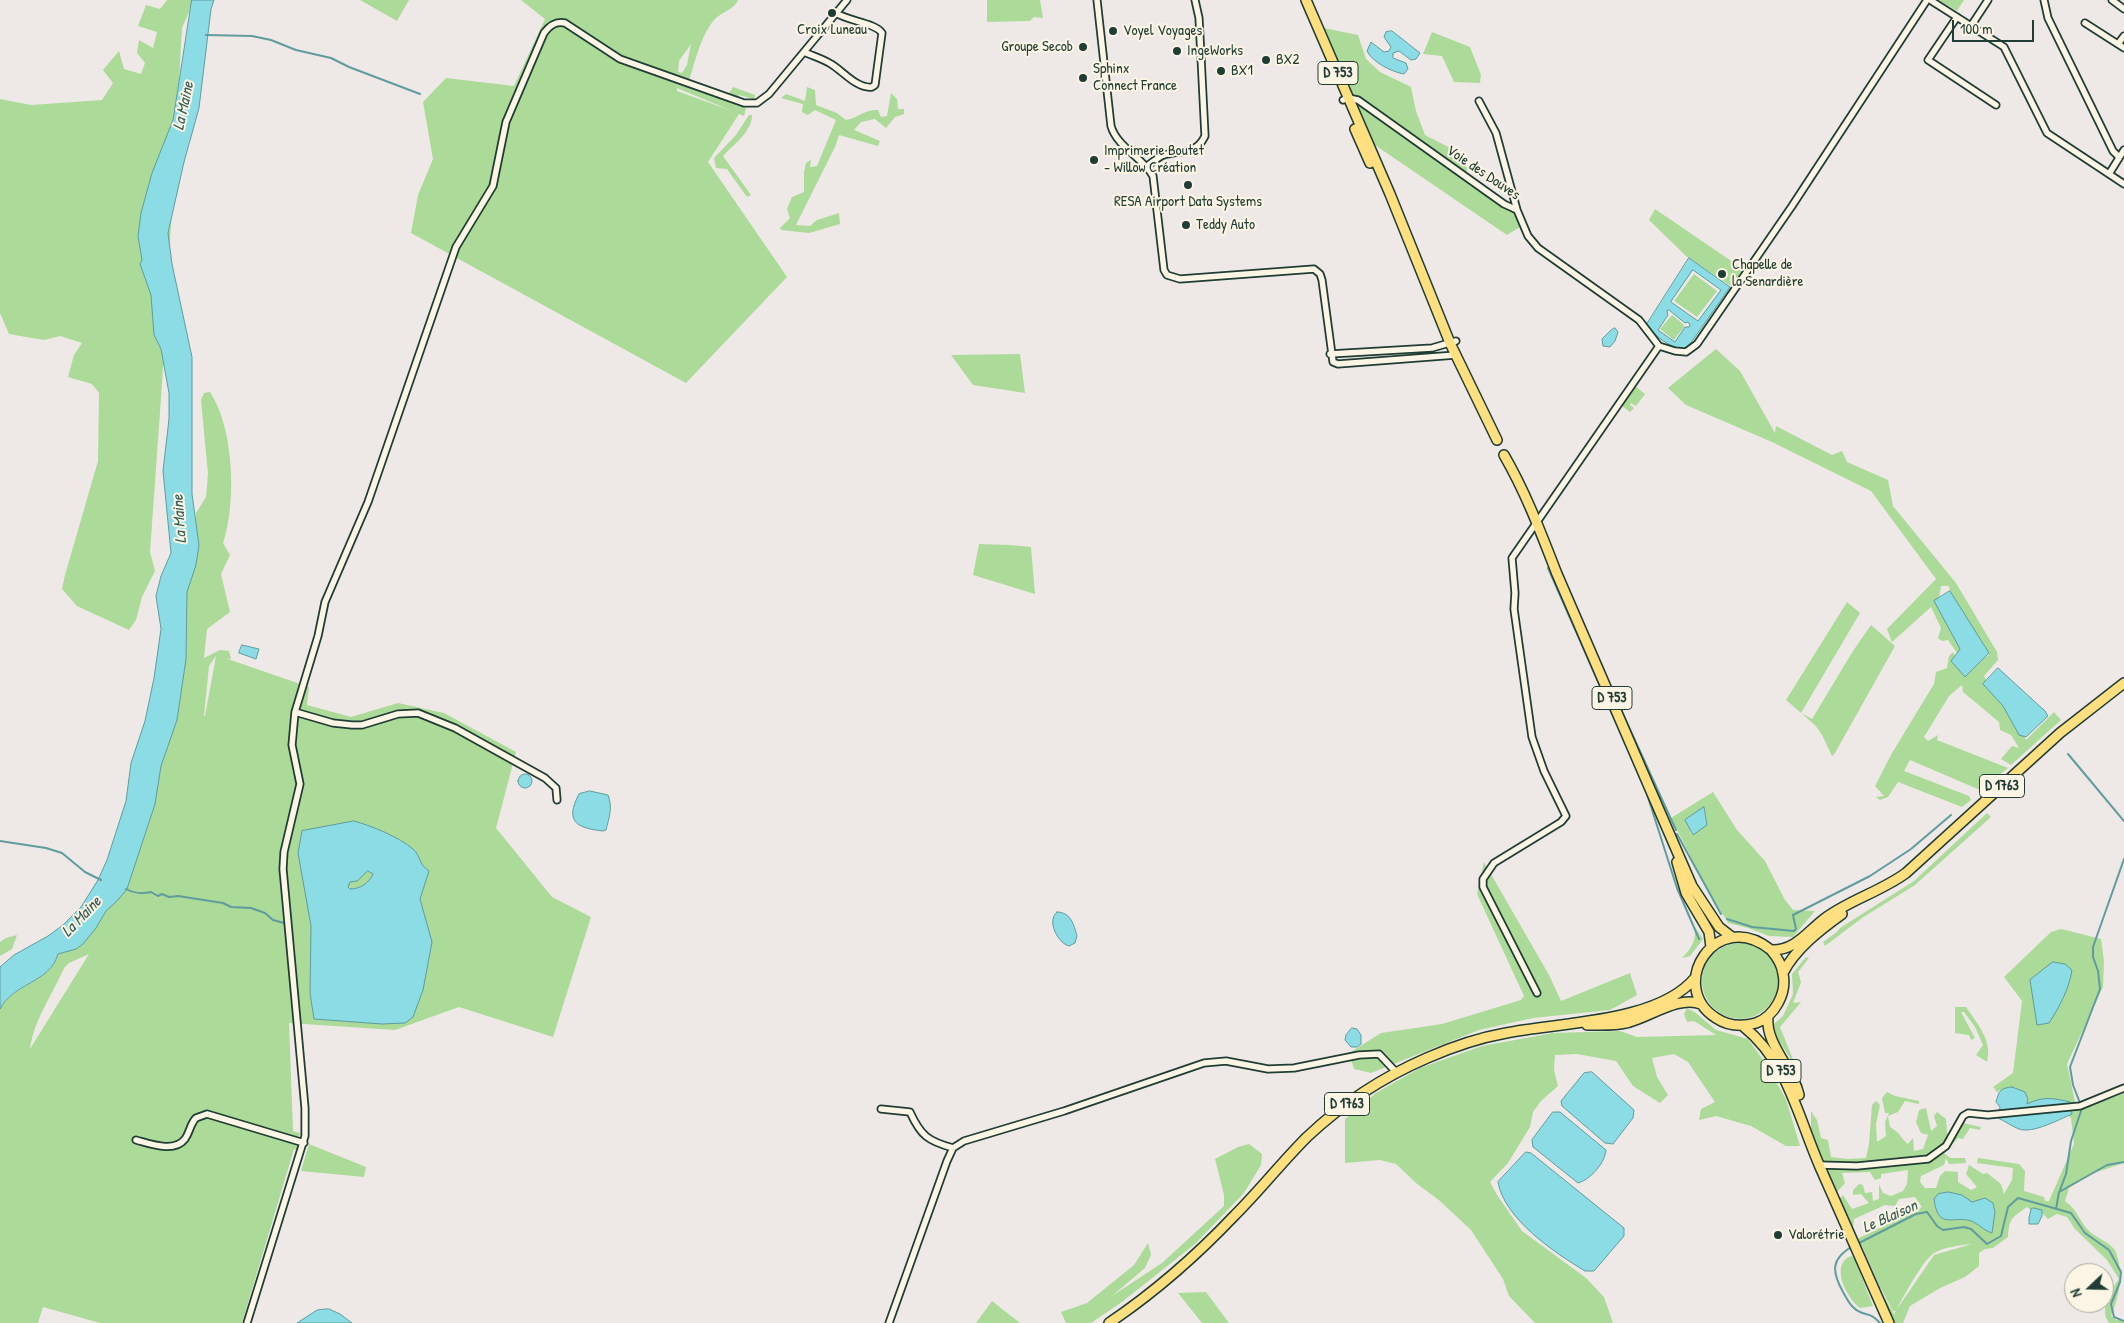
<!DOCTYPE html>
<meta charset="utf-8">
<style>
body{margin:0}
#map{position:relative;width:2124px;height:1323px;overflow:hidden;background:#eee9e6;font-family:"Patrick Hand",sans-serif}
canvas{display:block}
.north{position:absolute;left:2064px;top:1263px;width:50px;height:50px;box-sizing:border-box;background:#fcf5e5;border:1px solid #a4ab9e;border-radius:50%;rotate:249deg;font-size:14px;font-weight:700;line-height:20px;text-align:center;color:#1f3d34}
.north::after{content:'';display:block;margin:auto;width:18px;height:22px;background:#1f3d34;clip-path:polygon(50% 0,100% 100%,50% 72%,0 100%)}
.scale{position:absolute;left:1952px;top:20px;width:82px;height:22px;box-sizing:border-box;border:2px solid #1f3d34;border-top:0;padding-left:6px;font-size:15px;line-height:18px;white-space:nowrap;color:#1f3d34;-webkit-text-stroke:4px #fcf5e5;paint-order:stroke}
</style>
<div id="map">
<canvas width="2124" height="1323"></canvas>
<div class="north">N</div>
<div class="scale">100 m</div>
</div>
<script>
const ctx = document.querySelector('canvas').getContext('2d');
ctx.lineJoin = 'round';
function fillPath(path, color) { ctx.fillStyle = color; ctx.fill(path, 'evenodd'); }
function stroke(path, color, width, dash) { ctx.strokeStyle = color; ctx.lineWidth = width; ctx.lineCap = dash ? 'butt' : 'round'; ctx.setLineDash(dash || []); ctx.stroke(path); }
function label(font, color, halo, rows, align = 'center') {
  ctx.font = font + ' "Patrick Hand",sans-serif'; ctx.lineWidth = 4; ctx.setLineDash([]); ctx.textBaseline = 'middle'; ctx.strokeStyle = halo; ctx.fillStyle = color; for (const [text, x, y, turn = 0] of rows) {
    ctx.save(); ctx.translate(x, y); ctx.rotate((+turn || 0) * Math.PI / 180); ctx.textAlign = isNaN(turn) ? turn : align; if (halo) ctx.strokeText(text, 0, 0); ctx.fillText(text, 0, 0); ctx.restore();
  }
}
fillPath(new Path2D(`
 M167,0H194L182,28L162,384L150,552L155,571L142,597L136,620L129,630L77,606L62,589L65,575L98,461L99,393L92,384L68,377L74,355L82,343L60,336L44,340L9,334L0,313V99L31,105L102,100L113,83L103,70L119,51L124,69L141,74L145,63L137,53L139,40L153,48L157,32L138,26L146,5L160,9Z
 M360,0H409L397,21Z
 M521,0H738C734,10 721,12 714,20C700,36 694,67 687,86L725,100L733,87L755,95L754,99L739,95L735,105L746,108L744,116L739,114L708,162L787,277L686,383L411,233L418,195L433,159L423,102L446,78L514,86L545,19ZM691,44L687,65L682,73L678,72L679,61ZM677,88L732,111L677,91Z
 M987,0H1040L1043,18L1034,17L1030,21L987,22Z
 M1938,0H1964L1957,11Z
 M1319,27L1358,35L1366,59L1380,72L1411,87L1416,111L1425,135L1466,156L1467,172L1514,211L1520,227L1507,235L1369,141Z
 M1432,32L1470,47L1481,75L1480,83L1454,82L1442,56L1423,54Z
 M807,87L815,90L816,105L837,113L846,120C858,118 865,109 878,110L881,117L887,116L891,93L897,99L898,109H904V114L895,117L886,128L875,119L861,122L854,130L880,141L878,146L839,135L835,147L796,225L810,226L817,220L839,213L840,224L809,233L781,230L780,228L790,218L787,209L792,197L804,192V172L806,163L811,160L810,167L817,166L836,120L815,110L808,115L802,112L803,104L781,98L786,94L805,101Z
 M749,115H752C752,132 733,145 723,156L751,195L747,197L727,169L716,168L714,158L736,135Z
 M1655,209L1743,269L1731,286L1686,256L1649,220Z
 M1694,274L1717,291L1697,317L1674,301Z
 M1672,315L1683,324L1684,327L1674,340L1660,329Z
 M1716,349L1740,371L1775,433L1776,426L1832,455L1842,451L1847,462L1888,480L1893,506L1956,583L1997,652L1998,660L1984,676L1991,689L2010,709L2026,740L2054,712L2061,720L2011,765L2001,759L2012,746L2019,748L2011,735L2000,730L1999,722L1963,692L1962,685L1949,696L1924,737L1928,741L1938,735L1937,740L2008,768L1980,790L1910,760L1904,771L1969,796L1971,800L1962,807L1898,782L1888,797L1880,800L1876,797L1884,796L1875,786L1892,753L1934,684L1936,672L1947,668L1949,656L1953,652L1964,672L1989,655L1952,602L1949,586H1941L1938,605L1963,649L1957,653L1948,640L1942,641L1938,638L1941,628L1931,607L1892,642L1887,629L1936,579L1871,491L1772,442L1686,405L1668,388Z
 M1020,354L1025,393L973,385L951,355Z
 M1635,386L1645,394L1636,406L1631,403L1630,405L1634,408L1630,412L1622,406Z
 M210,392C235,430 236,505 223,543L230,555L221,574L230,612L207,629L204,658L220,650L229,651L231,659L225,658L309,687L307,705L351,717L398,703L444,713L516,752L496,828L552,897L591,917L553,1037L459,1007L395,1030L289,1023L293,1131L300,1133L299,1138L294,1136V1143L299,1145V1151L294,1149L242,1323H100L43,1307L38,1323H0V1009C13,984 50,983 58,954L76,949L83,944L184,609L192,561L196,513L206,497L208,474L201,400L204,393ZM216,656L205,716H204L209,666ZM89,954L30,1049V1050C33,1021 53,994 64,968L69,963Z
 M979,544L1010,545L1031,547L1035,594L973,575Z
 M1847,602L1860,613L1801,713L1812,719L1853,651L1871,625L1895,646L1835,753L1832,756L1822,735L1815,725L1786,700Z
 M1713,792L1737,830L1765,861L1785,900L1793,910L1815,911L1793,937L1769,936L1748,928L1728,923L1705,885L1671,818ZM1704,807L1707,825L1692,835L1690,832Z
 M1987,813L1991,817L1915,885L1862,918L1825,946L1823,942L1837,932L1840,928L1914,881Z
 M1484,862L1549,975L1561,1001L1630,973L1637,995L1610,1010L1533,1018L1479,1030L1371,1073L1354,1069L1349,1053L1381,1033L1442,1024L1521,1000L1524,996L1477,894Z
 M1695,927L1703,939L1690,956L1682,958C1692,948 1696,941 1695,927Z
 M2061,929L2101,939L2104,961L2103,987L2067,1064L2075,1102L2080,1110L2124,1092V1163L2094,1173L2069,1188L2065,1201C2078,1210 2079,1221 2089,1231C2097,1238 2109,1242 2115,1250C2124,1271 2120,1295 2111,1316L2116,1320H2124V1323H2109C2099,1310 2110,1291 2119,1279L2107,1260L2075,1229L2067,1217L2057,1214L2048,1219L2041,1212L2035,1213L2027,1207C2012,1217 2009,1219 2008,1237L1993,1248L1985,1249L1979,1253V1266L1965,1277L1940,1288L1910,1306L1903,1323H1892L1883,1300L1885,1298L1894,1314L1896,1311H1893L1879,1285L1862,1246L1860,1247L1857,1239L1922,1207L1915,1197L1899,1199L1895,1206L1885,1205L1854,1219L1853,1227L1849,1223L1840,1198L1843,1195L1852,1209L1869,1203L1861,1194L1853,1195V1190L1859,1184L1863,1185L1865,1193L1872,1192L1873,1201L1879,1199V1184L1883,1193L1891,1196L1903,1191L1907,1184L1908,1170L1881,1174V1178L1875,1180L1870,1172L1842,1173L1845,1183L1837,1192L1834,1190L1811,1133V1111L1817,1120L1821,1138L1828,1140L1831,1157L1848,1159L1866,1158L1869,1144L1872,1105L1876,1101L1880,1105L1876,1124L1877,1142L1886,1136L1885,1122L1889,1113H1885L1882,1098L1887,1092L1895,1096L1919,1101V1104L1905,1101L1898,1112L1888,1116L1890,1127C1902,1134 1900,1138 1908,1144L1913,1138L1914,1151L1923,1149L1928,1135L1921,1133L1916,1122L1919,1110L1926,1108L1931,1131L1937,1126L1934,1116L1937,1112L1946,1119L1947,1133L1955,1137L1963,1123L1981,1127L1980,1130L1970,1128L1963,1139L1958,1138L1944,1153L1950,1158H1965L1966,1163L1949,1164L1946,1158L1944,1165L1921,1176L1920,1182L1925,1188H1936L1940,1176L1945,1171L1958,1172V1182L1971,1190L1977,1187L1966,1174L1969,1165L1983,1174L1987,1173L2001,1184L2004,1194L2012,1180L2013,1168L1977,1163L1978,1158L2019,1164L2025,1171L2024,1191L2044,1197L2045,1201H2049L2074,1144L2071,1118L2049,1102L2025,1105L1999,1090L1998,1093L1993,1087L2013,1073L2022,1001L2004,977L2051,932ZM1972,1244L1934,1255L1897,1309C1903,1297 1923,1260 1934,1253C1944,1247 1961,1245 1972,1244Z
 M17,935L12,949L0,956V942L6,938Z
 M1702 981a38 38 0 1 1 76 0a38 38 0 1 1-76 0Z
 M1806,957L1809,958L1798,972L1801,982L1793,1003L1801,1002L1780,1027L1796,1067L1777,1038L1774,1024L1783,1016L1793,994L1792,974Z
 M1955,1007H1966C1977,1023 1993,1041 1987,1062L1976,1055L1983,1045L1975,1027L1964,1012H1961L1975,1038L1971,1040L1969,1035L1955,1033Z
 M1687,1008L1696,1013L1716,1030L1748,1039L1764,1061L1786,1099L1800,1146H1786L1751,1126L1716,1116L1699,1120L1701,1109L1715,1102L1688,1062L1674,1054L1652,1058L1657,1077L1668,1095L1660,1103L1633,1086L1616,1061L1577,1054L1555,1055L1554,1070L1558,1086L1541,1101L1533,1112L1530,1127L1508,1163L1490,1182L1497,1195L1522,1231L1586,1278L1604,1297L1613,1323H1535L1509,1296L1503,1279L1471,1230L1440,1201L1416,1183L1396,1164L1380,1160L1345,1163V1119L1376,1093L1420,1068L1482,1046L1553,1033L1620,1031L1637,1037L1716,1035L1694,1021L1687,1022L1684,1014Z
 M309,1144L366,1167L364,1177L301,1171Z
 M1249,1144L1262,1154L1261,1165L1244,1193L1195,1244L1122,1302L1091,1323H1066L1061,1312L1087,1303L1134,1265L1148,1243L1151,1255L1145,1268L1112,1296L1162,1263L1224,1206V1195L1215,1159L1238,1147Z
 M1851,1256L1854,1257L1873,1306L1860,1308C1847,1299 1829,1264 1851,1256Z
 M1206,1292L1229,1323H1202L1178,1293Z
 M992,1301L1020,1323H976Z`), '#acda99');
const water = new Path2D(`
 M192,0H214L211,9L199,108L184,162L168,233L172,264L192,357V494L199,545L196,565L187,592L186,659L177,720L161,766L155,804L127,889L117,901L106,911L96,928L83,944L76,949L58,954C50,983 13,983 0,1009V967L14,955L48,936L63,925L81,907L98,880L107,860L126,801L131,763L145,721L154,678L161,629L156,596L161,576L171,553L163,471L169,419V393L161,349L154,335L151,295L140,264L142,260L138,236L141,213L152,173L173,120Z
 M1392,31L1420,53L1416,59L1411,60L1399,51L1393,53V58L1406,63L1408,69L1404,74C1392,72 1372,62 1367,51L1371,42L1384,52L1389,51L1391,47L1384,37L1386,32Z
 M1689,258L1730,287L1686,350C1668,346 1657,339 1647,324ZM1693,270L1721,290L1698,321L1671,302ZM1669,310L1685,323L1688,322L1690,325L1689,327H1685L1675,342L1658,330L1668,315L1667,311Z
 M1615,328L1618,332L1615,341L1610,347L1603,346L1602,339L1611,330Z
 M1950,591L1989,653L1965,677L1951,661L1960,649L1934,601Z
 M242,645L259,649L256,659L239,653Z
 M1998,668L2045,711L2048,716L2026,737L2019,735L2003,706L1983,684Z
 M518 781a7 7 0 1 1 14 0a7 7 0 1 1-14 0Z
 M590,791L608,795C613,807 609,818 606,830L603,831C577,828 564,822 579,794Z
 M1704,807L1707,825L1693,835L1685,820Z
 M354,821C372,826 399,837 413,849C421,856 418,864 429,871L420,899L432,942L423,990L413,1017L405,1023L382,1024L314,1019L310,993L311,926L298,853L302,831ZM368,871L373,874C369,883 360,889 350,889L348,887L350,882L357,881Z
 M1057,912C1071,912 1074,925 1077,936L1075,943L1069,946C1058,943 1046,921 1057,912Z
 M2053,962L2065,964L2072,970C2069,989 2060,1006 2049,1023L2037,1025L2030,980Z
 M1352,1028L1357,1029L1361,1035V1044L1357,1047H1351L1345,1040L1346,1035Z
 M1592,1072L1634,1110L1633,1118L1613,1144L1605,1143L1562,1106L1561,1101L1584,1073Z
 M2012,1087L2025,1092L2028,1099L2027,1104C2043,1096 2053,1098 2070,1102L2072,1114C2060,1119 2033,1134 2019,1129C2013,1127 2005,1121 1998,1118L2000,1107L1996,1102C1999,1091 2000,1088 2012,1087Z
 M1553,1112H1560L1606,1150C1605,1163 1590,1180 1578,1183L1533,1147L1532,1140Z
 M1526,1152L1531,1153L1624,1228V1236L1594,1271H1585C1555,1253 1504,1219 1498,1182Z
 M1948,1192L1962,1195L1972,1202L1985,1198L1993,1203L1995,1212L1992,1233C1983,1230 1979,1224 1971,1221C1953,1215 1938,1231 1934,1199L1938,1194Z
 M2034,1208L2042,1210V1216L2038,1224H2029V1218L2031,1209Z
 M329,1309L340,1314L352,1323H297L317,1310Z`);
fillPath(water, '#8bdce4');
stroke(water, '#609c9e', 1);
stroke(new Path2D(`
 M206,35L252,36L271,40L296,50L331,58L349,67L420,94
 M1548,568L1626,745
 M1617,701L1676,830
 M2068,754L2124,821
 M1646,791L1677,888L1699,939
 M1677,834L1721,914
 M0,841L46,848L62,853L85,872L101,880
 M126,889C133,893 143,894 151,892L158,896L162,894L169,897L178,896L223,903L231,907L251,908L265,913L273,920L284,923
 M1727,919L1752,927L1794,931L1796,929L1793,915L1870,876L1911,849L1951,815
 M2080,1103L2073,1085L2070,1067L2100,989L2098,971L2093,957V947L2124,859
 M2060,1190L2066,1174L2071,1141L2081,1111
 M2056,1209L2059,1192L2107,1165L2124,1162
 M1857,1244L1916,1214L1927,1212L1937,1226L1943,1230L1964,1227L1971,1229L1987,1244L2001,1236L2008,1207L2018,1198L2071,1213L2085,1233L2109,1250L2121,1272L2120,1282L2111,1304L2114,1317L2124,1321
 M1853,1246C1830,1259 1832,1272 1843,1292C1846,1297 1849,1304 1854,1308C1863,1317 1869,1310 1880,1323`), '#609c9e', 2);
const minor = new Path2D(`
 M1097,0L1111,126C1117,147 1142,157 1153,176L1164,270L1167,275L1180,279L1314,269L1320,274L1322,280L1333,362L1338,364L1456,355
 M1930,0L2004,47L2047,133L2124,184
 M2044,0L2048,18L2113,151L2119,157
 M2112,0L2124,9
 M1957,17L1928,60L1996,105
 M2085,23L2124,48
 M1971,26L1988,0
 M2118,44L2124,36
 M804,52C813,56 823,59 831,64C843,71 857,89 872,87L875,85L882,33C876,23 848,21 836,13
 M1343,100L1348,98L1358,100L1504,204L1517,210L1528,236L1538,248L1639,320L1659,346
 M1479,101L1496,133L1517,210
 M1147,166C1153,162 1158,157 1164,155C1181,150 1196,155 1205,136L1199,18L1195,0
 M2109,174L2124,150
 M1659,346L1675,351L1686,352L1697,344L1792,206L1927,0
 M1330,354L1432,348L1456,341
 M295,712L333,723L352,725H362L398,714L418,713L455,728L545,778L556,788L557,800
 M1537,993L1483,887V879L1494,863L1561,822L1566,816L1544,771L1532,737L1514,609L1515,593L1512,558L1659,346
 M881,1109L910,1112C921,1136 928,1141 953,1148
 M136,1140C151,1144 174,1153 185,1139C190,1132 190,1124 196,1118L207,1114L304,1143
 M1819,1165L1857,1166L1928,1159L1946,1146L1963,1116L1968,1113L1988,1115L2080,1106L2124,1088
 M247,1323L305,1136V1108L283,869L284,852L300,784L292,745L295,712L318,636L325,602L368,502L456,247L493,186L506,122L544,33C550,25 556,21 565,23L620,59L744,103H757L769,94L847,0
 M889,1323L947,1161L953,1148L964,1141L1064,1111L1204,1063L1226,1061L1268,1069L1294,1068L1359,1055L1379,1054L1396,1072`);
const primary = new Path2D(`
 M1306,0L1390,194L1450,343L1497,440
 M1355,129L1370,163
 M1504,455C1526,493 1541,533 1557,574L1692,886L1719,927L1732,937
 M1677,862L1686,893L1709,932L1711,947
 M1771,950C1777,957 1782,964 1783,974C1787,993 1775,1016 1756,1023C1742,1027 1728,1026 1716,1018C1666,986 1716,906 1771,950C1795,951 1807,932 1824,919C1849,900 1880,892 1906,873L2060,733L2124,683
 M1783,973C1795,949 1821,929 1842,914
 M1768,1016C1765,1045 1793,1067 1799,1095
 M1587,1025C1600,1025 1614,1026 1626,1023C1649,1018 1678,995 1701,1004
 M1743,1026C1788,1062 1798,1117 1820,1167C1843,1219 1866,1271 1889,1323
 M1109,1323C1155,1292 1197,1255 1235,1215C1260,1190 1282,1162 1307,1137C1342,1104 1383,1077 1427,1058C1452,1047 1478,1038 1506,1033C1560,1022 1657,1023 1695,978`);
stroke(minor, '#1f3d34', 9);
stroke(primary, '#1f3d34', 12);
stroke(minor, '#fcf5e5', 5.5);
stroke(primary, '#ffdf80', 9);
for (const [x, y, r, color] of [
 [832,13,5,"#1f3d34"],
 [1113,31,5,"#1f3d34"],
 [1083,47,5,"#1f3d34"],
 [1177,51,5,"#1f3d34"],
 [1266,60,5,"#1f3d34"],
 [1221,71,5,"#1f3d34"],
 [1083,78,5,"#1f3d34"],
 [1094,160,5,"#1f3d34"],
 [1188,185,5,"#1f3d34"],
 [1186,225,5,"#1f3d34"],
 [1722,274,5,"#1f3d34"],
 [1778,1235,5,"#1f3d34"]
]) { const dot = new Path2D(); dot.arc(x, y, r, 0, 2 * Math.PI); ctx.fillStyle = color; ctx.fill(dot); stroke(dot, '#fcf5e5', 2); }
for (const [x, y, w] of [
 [1338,73,40],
 [1612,698,40],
 [2002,786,45],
 [1781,1071,40],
 [1347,1104,45]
]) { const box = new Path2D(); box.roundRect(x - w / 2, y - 11.5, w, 23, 4); ctx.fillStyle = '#fcf5e5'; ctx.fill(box); stroke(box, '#1f3d34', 1); }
label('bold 14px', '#1f3d34', null, [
 ["D 753",1338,73],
 ["D 753",1612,698],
 ["D 1763",2002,786],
 ["D 753",1781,1071],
 ["D 1763",1347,1104]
]);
label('15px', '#1f3d34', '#fcf5e5', [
 ["Croix Luneau",832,30,"center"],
 ["Voyel Voyages",1123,31],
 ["Groupe Secob",1073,47,"right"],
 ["IngeWorks",1187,51],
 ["BX2",1276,60],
 ["Sphinx",1093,69],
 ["Connect France",1093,86],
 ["BX1",1231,71],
 ["Imprimerie Boutet",1104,151],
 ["- Willow Création",1104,168],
 ["RESA Airport Data Systems",1188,202,"center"],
 ["Teddy Auto",1196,225],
 ["Chapelle de",1732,265],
 ["la Senardière",1732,282],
 ["Valorétrie",1788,1235]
], 'left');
label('15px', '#1f3d34', '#fcf5e5', [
 ["Voie des Douves",1483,173,34]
]);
label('italic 16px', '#355d57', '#fcf5e5', [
 ["La Maine",184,106,-78],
 ["La Maine",180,519,-94],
 ["La Maine",82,917,-46],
 ["Le Blaison",1890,1217,-24]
]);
</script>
